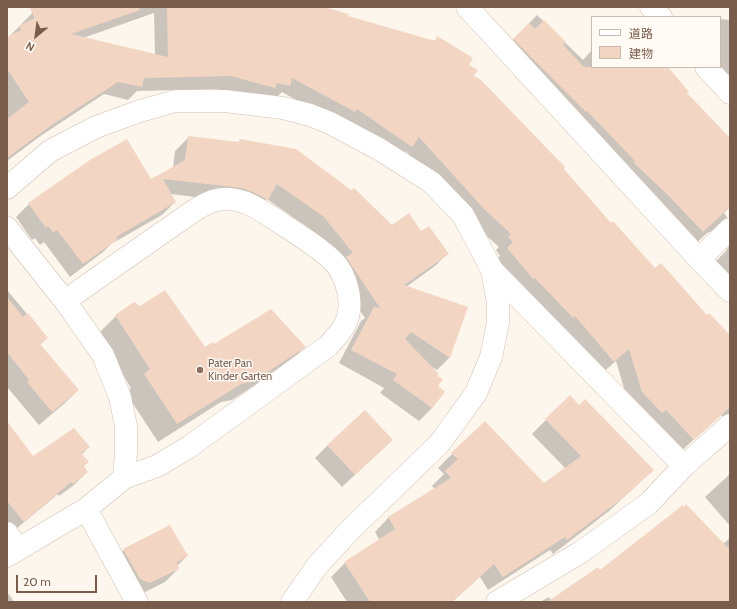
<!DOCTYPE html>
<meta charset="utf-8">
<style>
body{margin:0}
#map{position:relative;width:737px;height:609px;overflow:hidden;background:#fdf6ec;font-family:Cabin,"Noto Sans JP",sans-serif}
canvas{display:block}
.frame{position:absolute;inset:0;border:8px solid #7a5c4d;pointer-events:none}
.legend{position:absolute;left:591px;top:16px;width:130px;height:52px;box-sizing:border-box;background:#fffaf3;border:1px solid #cabbb1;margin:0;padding:5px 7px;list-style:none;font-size:12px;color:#7a5c4d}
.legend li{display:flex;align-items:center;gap:8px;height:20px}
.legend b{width:20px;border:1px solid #cabbb1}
.north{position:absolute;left:16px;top:16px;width:40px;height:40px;-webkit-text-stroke:3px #fffaf3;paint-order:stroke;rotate:209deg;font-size:11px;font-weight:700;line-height:16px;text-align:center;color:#7a5c4d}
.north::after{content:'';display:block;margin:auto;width:14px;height:18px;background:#7a5c4d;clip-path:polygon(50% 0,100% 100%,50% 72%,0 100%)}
.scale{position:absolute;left:16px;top:575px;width:81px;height:18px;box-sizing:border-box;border:2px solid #7a5c4d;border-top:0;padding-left:5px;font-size:12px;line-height:14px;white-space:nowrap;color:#7a5c4d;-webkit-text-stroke:3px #fffaf3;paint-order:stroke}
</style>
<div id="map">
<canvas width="737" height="609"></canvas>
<div class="frame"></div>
<ul class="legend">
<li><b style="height:5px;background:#fff"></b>道路</li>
<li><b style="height:11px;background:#f3d5c3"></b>建物</li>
</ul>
<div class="north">N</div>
<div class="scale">20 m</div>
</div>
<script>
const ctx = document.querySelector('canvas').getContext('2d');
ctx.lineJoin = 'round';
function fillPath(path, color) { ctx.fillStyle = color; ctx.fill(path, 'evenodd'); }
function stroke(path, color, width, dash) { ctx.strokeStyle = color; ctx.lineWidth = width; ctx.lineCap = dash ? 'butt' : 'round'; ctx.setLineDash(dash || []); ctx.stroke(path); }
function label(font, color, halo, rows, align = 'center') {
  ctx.font = font + ' Cabin,sans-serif'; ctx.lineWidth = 3; ctx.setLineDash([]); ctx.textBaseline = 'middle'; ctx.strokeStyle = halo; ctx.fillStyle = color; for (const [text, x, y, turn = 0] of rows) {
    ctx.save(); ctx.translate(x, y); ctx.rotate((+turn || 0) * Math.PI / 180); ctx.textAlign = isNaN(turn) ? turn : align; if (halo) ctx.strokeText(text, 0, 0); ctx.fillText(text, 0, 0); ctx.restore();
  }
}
fillPath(new Path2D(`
 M38,7H320L319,9L434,41L437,38L467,66L473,76L562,169L611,224L655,270L730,342V427L721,415L680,452L629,405L616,361L601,374L494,261L500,256L496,250L499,247L471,222L406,151L398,159L341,125L282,92L276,98L261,100L217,89L137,91L128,100L104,94L39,137L7,161V39ZM154,13L155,55L83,38Z
 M537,15L583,60L592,50V67H667L686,93L730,140V207L724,213L727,217L715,230L707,233L692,247L501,52Z
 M720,19L730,20V93L720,67Z
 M188,138L238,143L240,140L392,226L421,232L448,253L435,266L406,287L450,357L437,370L432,367L436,376V386L444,392L432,408L419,421L380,393L384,388L339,363L361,321L365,318L334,271L311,230L267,199L254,212L228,201L171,194L175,202L162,215L111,244L103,252L70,277L44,242L40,245L35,238L32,240L16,217L29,204L150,181L173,168L175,151Z
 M730,244V298L709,268L726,251Z
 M7,290L47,338L40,345L78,390L65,403L39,425L7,387Z
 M116,316L204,348L214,346L305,347L286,365L232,400L221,402L158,442L126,393L131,388L98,334Z
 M570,396L638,484L609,511L553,554L550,550L488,590L480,577L452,602H347L331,577L345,563L380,541L375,532L389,517L435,489L432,486L444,474L438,468L452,454L544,484L565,468L532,434Z
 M7,423L33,458L89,447L81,455L83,467L87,472L74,485L59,496L58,494L10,534L7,530Z
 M328,445L378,453L342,487L315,458Z
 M730,474V526L705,497Z
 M170,527L187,556L177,566L178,569L165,582L137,596L110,563L124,550Z
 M730,538L729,602H540L549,597L551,601L600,571L723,544Z
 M9,594L14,602H7V596Z`), '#0003');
fillPath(new Path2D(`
 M29,7H139L140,10L71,34L168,57L167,7H325L348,14V16L435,41L437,36L473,58L469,65L478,70L474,76L481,80L565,167L564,169L611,223L613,221L655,268L661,263L707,315L709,313L730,335V407L694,440L666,410L662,413L642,392L629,349L614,362L575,316L573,318L535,278L533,279L507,248L513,242L508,237L511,234L484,209L419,137L412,147L357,109L355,112L292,78L290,86L277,83L275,88L231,76L144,78L142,87L118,82L53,124L7,158V119L29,102L7,69V37L21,30L19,26L35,18Z
 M544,20L566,42L563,45L584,67H668L689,92L687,93L730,138V207L703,232L670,197L633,162L635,161L587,111L586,112L513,39L529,23L535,29Z
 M188,136L239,142L240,139L296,149L351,190L354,188L392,225L409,213L421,231L429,226L449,254L404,285L468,307L450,358L411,332L405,339L439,374L437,376L443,379L438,386L445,392L432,408L393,380L397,374L351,350L374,307L380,308L346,257L353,253L324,217L277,184L268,200L253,192L242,188L163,179L176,202L116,237L118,239L83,264L57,230L53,232L48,226L46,228L28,203L90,160L127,139L151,179L185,160Z
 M165,290L205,347L213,342L214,344L271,309L306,347L252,382L241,384L177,424L144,374L150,369L115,315L134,302L140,306Z
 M7,297L23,317L28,313L48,338L40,344L79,390L52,412L27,382L29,380L7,352Z
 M570,395L579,405L585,399L654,470L624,497L567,540L565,537L503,577L494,564L452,602H370L344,562L395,529L388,517L451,478L445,471L458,459L451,453L485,421L544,483L581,456L545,419Z
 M365,410L393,440L355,475L327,445Z
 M7,421L33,456L74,428L90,447L81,453L89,462L84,466L88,472L73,484L71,482L24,522L7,501Z
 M686,504L730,550V602H547L598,567L600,570L683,505L684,507Z
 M170,525L188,556L177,562L179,569L150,583L140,579L123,549Z`), '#f3d5c3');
const street = new Path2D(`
 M467,7L699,259L730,291
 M651,7L661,17
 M706,67L730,93
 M7,188L50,151L96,127L140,111L176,101H225L283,108L310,115L330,123L379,149L431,182L463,215L492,270L498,303V323L491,357L476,393L439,444L350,530L317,566L292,602
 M7,228L65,301L103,355L120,397L126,426V453L124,478L86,509L7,556
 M699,259L730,229
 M492,270L684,466
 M65,301C100,276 136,251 172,226C187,216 204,201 222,199C246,197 266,214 285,226C301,236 318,247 332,260C347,274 355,305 345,324C341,333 334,339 328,346L189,447L157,466L124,478
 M86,509L137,602
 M7,533L18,549
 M497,602L581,552L649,503L684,466L730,425`);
stroke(street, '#d1beb0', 23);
stroke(street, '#fff', 22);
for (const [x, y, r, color] of [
 [200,370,4,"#8d6e63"]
]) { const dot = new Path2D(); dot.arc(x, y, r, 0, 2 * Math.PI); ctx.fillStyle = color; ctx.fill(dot); stroke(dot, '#fffaf3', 1.5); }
label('11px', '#785e54', '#fffaf3', [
 ["Pater Pan",208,364],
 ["Kinder Garten",208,377]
], 'left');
</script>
